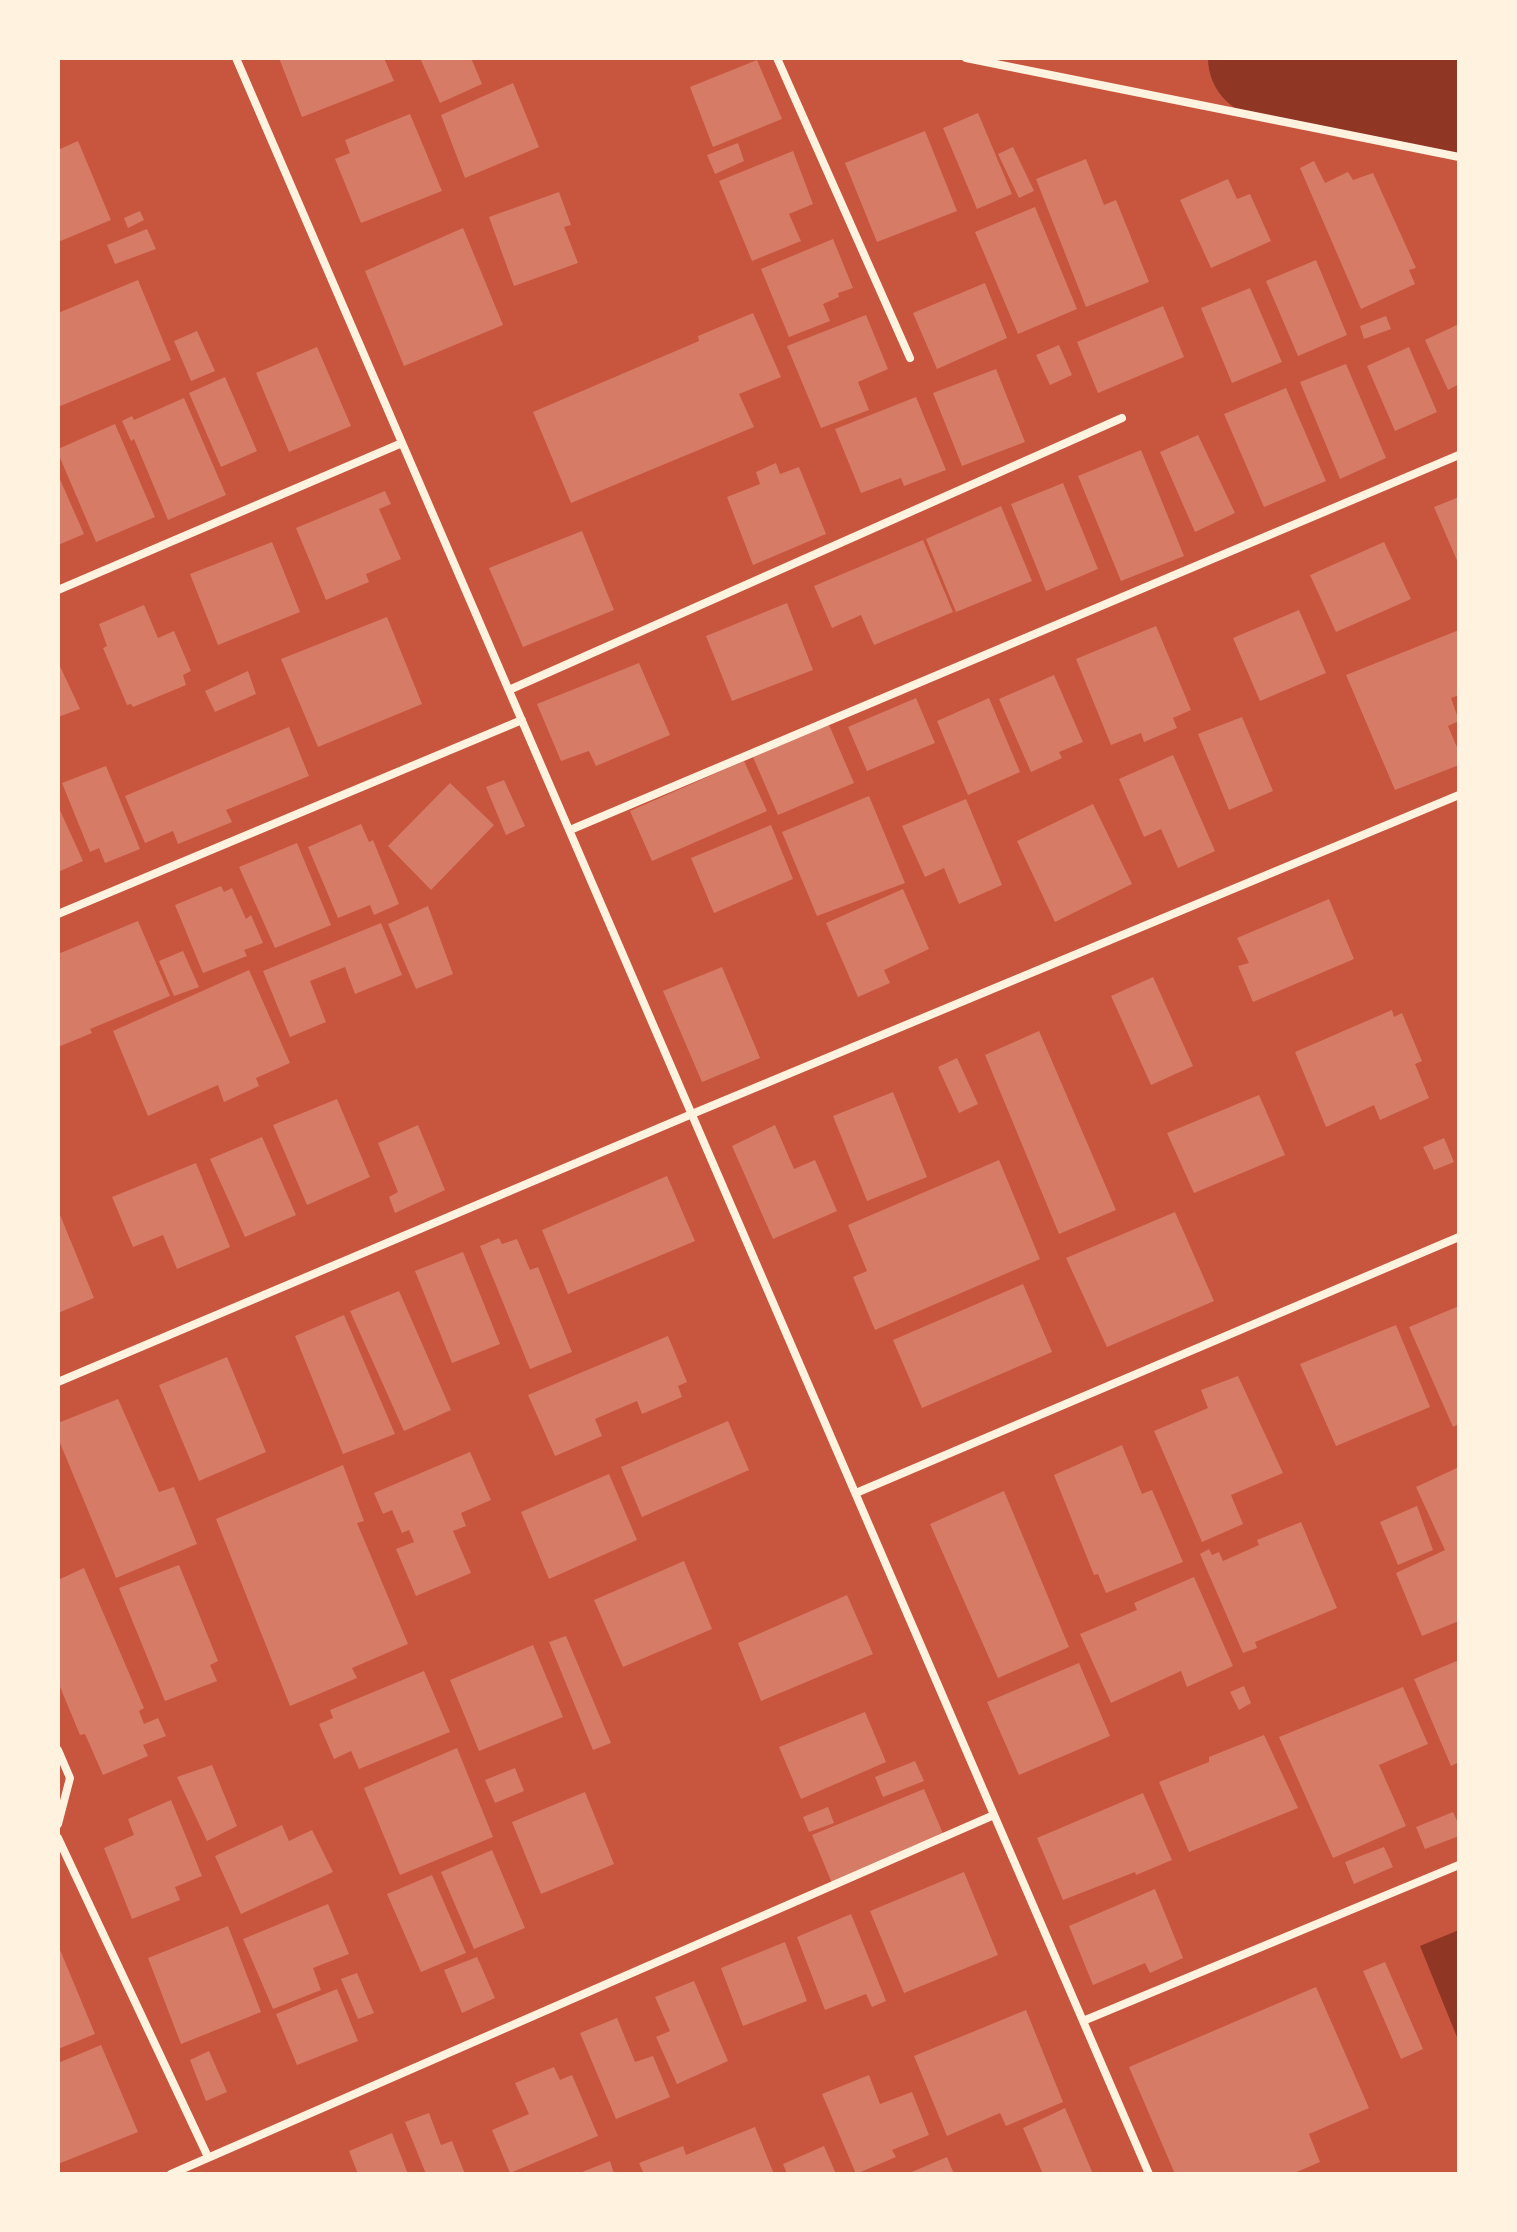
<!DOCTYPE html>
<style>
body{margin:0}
#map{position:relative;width:1517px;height:2232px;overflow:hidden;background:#c8553d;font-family:"Alegreya Sans",sans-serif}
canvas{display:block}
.frame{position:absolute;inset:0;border:60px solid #fff3e0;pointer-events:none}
</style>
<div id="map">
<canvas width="1517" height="2232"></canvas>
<div class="frame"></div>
</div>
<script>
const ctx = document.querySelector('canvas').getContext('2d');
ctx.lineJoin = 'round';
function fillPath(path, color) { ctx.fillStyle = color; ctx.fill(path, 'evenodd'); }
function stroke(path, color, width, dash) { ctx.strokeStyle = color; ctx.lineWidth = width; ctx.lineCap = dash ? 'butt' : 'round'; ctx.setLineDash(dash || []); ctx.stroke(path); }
fillPath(new Path2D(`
 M1459,1930V2042L1420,1946Z`), '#8f3625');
stroke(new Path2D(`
 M1268,58L1459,95`), '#8f3625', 120);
fillPath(new Path2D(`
 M279,58H384L394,81L302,117Z
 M420,58H471L482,84L440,103Z
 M757,60L782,119L713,147L690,87Z
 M513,83L539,147L465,178L441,115Z
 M978,113L1012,194L977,209L943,128Z
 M410,114L442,191L361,223L335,159L350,153L345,140Z
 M925,131L957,211L877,242L845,163Z
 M78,141L111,220L58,242V150Z
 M738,143L744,161L715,174L707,155Z
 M1013,147L1034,191L1019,198L998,154Z
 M793,151L813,204L789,214L801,241L752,261L719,181Z
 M1086,159L1104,205L1116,200L1149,282L1086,307L1036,179Z
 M1314,161L1325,183L1348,172L1353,180L1373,173L1416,268L1409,270L1415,284L1361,309L1300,168Z
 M1228,179L1237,199L1250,194L1271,241L1211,268L1180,200Z
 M559,192L571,225L564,227L578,263L514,286L489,217Z
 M1035,207L1077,309L1018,334L975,232Z
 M140,211L144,220L128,228L124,218Z
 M463,228L503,325L404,366L365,271Z
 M147,229L156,249L115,264L107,245Z
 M833,239L853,288L838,293L839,297L823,304L830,321L789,337L761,269Z
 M1316,260L1347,335L1298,356L1266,281Z
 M138,280L171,360L58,407V313Z
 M985,283L1007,338L937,369L913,313Z
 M1250,288L1282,362L1232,383L1201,308Z
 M1163,306L1184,357L1098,393L1077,342Z
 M753,313L781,377L739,394L754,427L571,503L533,412L699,341L698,336Z
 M866,315L888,369L858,382L869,410L821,428L787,346Z
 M1386,316L1391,329L1364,339L1360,326Z
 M1459,324V384L1448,390L1425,340Z
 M197,331L215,371L191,381L174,341Z
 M1059,345L1072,375L1050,385L1036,355Z
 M317,347L351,426L289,452L256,373Z
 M1409,347L1437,412L1395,431L1367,366Z
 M1346,364L1386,458L1340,479L1300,382Z
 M996,369L1025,442L962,466L933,393Z
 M225,377L257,451L221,467L189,393Z
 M1286,388L1326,481L1264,507L1224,414Z
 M916,397L946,470L904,486L901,478L861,493L835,429Z
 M184,398L226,495L168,520L134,439L131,441L122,421L132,416L134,420Z
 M115,424L155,517L96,542L58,453V449Z
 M1198,435L1235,513L1195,532L1160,452Z
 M1141,450L1184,556L1121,581L1078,476Z
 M776,463L780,474L799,467L826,534L753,565L727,497L760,484L756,472Z
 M58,475L84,534L58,545Z
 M1063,483L1098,569L1046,591L1011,504Z
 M385,491L391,504L379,509L401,559L366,574L369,582L326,600L296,528Z
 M1459,497V565L1434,507Z
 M1001,506L1032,581L956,612L926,539Z
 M582,531L614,610L523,647L489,568Z
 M923,540L953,612L874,645L861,615L832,628L814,586Z
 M272,542L300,612L218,645L190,574Z
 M1384,542L1411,599L1336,632L1310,575Z
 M787,603L813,670L732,701L706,636Z
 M144,605L158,638L174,631L191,671L183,675L186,685L133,707L131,704L127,705L103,648L107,646L99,624Z
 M1299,610L1326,673L1260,701L1233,638Z
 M387,617L422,704L318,747L281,659Z
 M1156,626L1191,710L1173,718L1177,728L1144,742L1141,733L1111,745L1076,659Z
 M1459,630V695L1451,698L1459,721L1448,726L1459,752V765L1395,790L1346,675Z
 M58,662L80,709L58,717Z
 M639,663L670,735L596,766L589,751L561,761L537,704Z
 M248,671L256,694L215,712L205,691Z
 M1054,675L1083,742L1059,752L1062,758L1031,772L999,699Z
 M916,698L935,743L867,771L848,727Z
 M989,698L1020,772L968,795L937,721Z
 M1242,717L1273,791L1229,810L1198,734Z
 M829,725L854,783L778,815L753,757Z
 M289,727L309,776L226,810L232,822L178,844L173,831L145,843L125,796Z
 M1173,755L1215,851L1178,868L1161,829L1144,837L1119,779Z
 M744,761L767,811L652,861L630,811Z
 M106,766L140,849L105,863L99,848L90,852L62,783Z
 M504,780L525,826L506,835L486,787Z
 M450,783L494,825L431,890L388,846Z
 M869,796L905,883L817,916L782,832Z
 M966,799L1002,885L959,904L944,868L925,877L902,826Z
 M1093,804L1132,884L1055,922L1017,841Z
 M58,806L83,861L58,872Z
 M361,824L369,842L373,840L399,904L374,915L370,905L338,918L308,847Z
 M771,825L793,879L714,913L691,858Z
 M297,843L331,925L275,948L239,867Z
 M221,886L224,892L232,888L246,919L251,915L263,943L244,950L247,956L203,973L175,905Z
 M903,889L929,949L884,970L890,983L858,997L826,923Z
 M1329,899L1354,959L1253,1002L1238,966L1249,963L1237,938Z
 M428,906L453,974L416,989L388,924Z
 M138,921L170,996L90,1029L92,1033L58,1047V960L61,959L58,954Z
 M381,923L402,975L355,994L345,967L310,981L326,1022L290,1037L263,971Z
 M183,951L199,987L174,996L159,961Z
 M722,967L760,1058L702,1082L663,991Z
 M249,970L290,1063L256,1078L259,1086L224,1102L218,1085L148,1116L113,1031Z
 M1153,977L1193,1066L1151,1085L1111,996Z
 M1392,1010L1394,1017L1402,1013L1422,1061L1415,1064L1429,1098L1380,1120L1374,1105L1326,1127L1295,1052Z
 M1039,1031L1116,1210L1059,1234L985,1055Z
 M957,1058L978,1104L959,1113L938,1067Z
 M893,1092L927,1177L867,1201L833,1116Z
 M1259,1095L1285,1155L1194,1193L1167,1133Z
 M337,1099L370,1177L307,1205L273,1125Z
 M418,1125L445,1190L395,1213L389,1197L398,1192L378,1143Z
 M775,1125L794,1169L815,1160L837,1211L773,1239L732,1146Z
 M262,1137L296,1215L245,1237L210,1159Z
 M1444,1138L1454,1162L1434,1170L1423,1147Z
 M999,1160L1040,1259L875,1330L853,1277L867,1271L848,1225Z
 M196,1163L230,1247L177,1269L163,1235L133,1247L112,1197Z
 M667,1176L695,1241L568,1294L542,1230Z
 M58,1210L94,1298L58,1313Z
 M1175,1212L1214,1301L1107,1347L1066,1258Z
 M499,1238L502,1244L517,1239L530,1270L538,1267L572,1352L530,1369L480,1246Z
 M463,1252L500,1344L452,1363L415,1271Z
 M1023,1284L1052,1352L922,1408L893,1340Z
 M399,1291L451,1410L404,1431L350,1311Z
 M1459,1306V1424L1453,1427L1409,1327Z
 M344,1315L395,1434L343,1454L295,1336Z
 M1396,1325L1430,1407L1336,1446L1300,1364Z
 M668,1336L687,1382L678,1386L682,1397L642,1414L637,1401L595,1419L602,1436L555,1456L528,1395Z
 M227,1357L266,1452L199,1481L159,1385Z
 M1238,1376L1283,1473L1231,1495L1243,1524L1202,1542L1154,1431L1208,1408L1201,1390Z
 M118,1399L159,1492L174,1487L197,1544L116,1578L58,1438V1423Z
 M728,1421L749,1470L642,1517L621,1467Z
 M1122,1445L1142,1494L1152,1490L1183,1562L1106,1593L1098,1574L1094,1575L1054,1475Z
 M470,1452L491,1500L461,1513L466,1526L453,1531L471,1573L416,1596L396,1549L414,1542L409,1530L402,1533L392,1510L383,1514L374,1493Z
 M343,1465L364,1521L357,1523L408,1644L352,1668L357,1678L290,1706L216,1519Z
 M1459,1467V1621L1422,1636L1396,1573L1445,1550L1416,1487Z
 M609,1474L637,1540L549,1579L521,1512Z
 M1004,1491L1069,1647L998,1678L930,1524Z
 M1417,1506L1433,1550L1398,1565L1380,1522Z
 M1301,1522L1337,1608L1255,1642L1257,1648L1243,1653L1200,1554L1209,1549L1212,1555L1219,1552L1223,1561L1259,1545L1257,1540Z
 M684,1561L712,1629L623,1667L594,1600Z
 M179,1565L218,1661L210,1665L217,1681L165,1701L119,1588Z
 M84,1568L144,1708L139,1711L144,1724L158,1718L166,1736L143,1745L148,1756L103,1775L85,1734L80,1735L58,1682V1580Z
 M1194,1577L1233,1666L1187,1687L1181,1671L1111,1703L1080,1634L1137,1610L1134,1603Z
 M847,1595L873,1654L761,1701L738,1643Z
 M566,1636L611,1743L593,1750L549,1642Z
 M533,1645L563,1717L479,1751L450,1680Z
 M1459,1660V1762L1451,1766L1414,1679Z
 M1079,1663L1110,1736L1019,1775L987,1702Z
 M424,1671L450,1732L359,1769L351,1751L334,1759L319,1724L333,1718L330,1710Z
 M1244,1686L1251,1703L1239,1710L1230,1692Z
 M1403,1687L1428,1744L1379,1765L1406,1826L1333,1858L1279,1737Z
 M865,1712L886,1762L801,1799L779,1747Z
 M1264,1735L1298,1808L1189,1852L1159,1782L1209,1762V1757Z
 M457,1748L493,1837L400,1875L364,1788Z
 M915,1761L924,1781L883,1797L875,1777Z
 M212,1765L237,1826L207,1841L177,1777Z
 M515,1768L524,1791L495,1803L485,1780Z
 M924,1789L944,1836L832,1883L812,1835Z
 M585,1792L614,1864L541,1894L512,1822Z
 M1143,1793L1172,1860L1136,1875L1135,1872L1063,1900L1037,1838Z
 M171,1800L202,1876L175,1887L180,1900L132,1919L104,1848L134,1835L128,1819Z
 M828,1807L834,1823L809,1832L803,1817Z
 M1453,1812L1459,1825V1836L1425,1849L1416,1827Z
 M282,1825L289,1841L312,1830L333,1872L241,1914L215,1856Z
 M1384,1847L1393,1867L1354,1884L1345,1862Z
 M492,1850L525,1928L474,1949L441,1872Z
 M964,1872L998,1955L904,1993L870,1911Z
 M432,1875L466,1953L421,1972L387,1894Z
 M1155,1889L1183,1958L1150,1973L1145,1963L1093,1985L1069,1926Z
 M328,1904L349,1954L313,1968L321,1990L273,2009L243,1939Z
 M851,1914L886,2001L872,2007L866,1994L825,2010L797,1937Z
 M228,1926L261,2012L181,2044L148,1958Z
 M785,1942L807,2001L743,2026L721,1968Z
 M58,1945L95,2034L58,2049Z
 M477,1957L495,1998L462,2013L444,1970Z
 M1385,1962L1423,2049L1401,2059L1363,1971Z
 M357,1973L374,2013L358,2019L341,1979Z
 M694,1981L728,2061L677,2084L656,2037L670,2031L655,1997Z
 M1316,1987L1369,2108L1309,2134L1320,2162L1292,2174H1175L1129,2067Z
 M337,1989L358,2041L297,2065L276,2014Z
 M1026,2010L1063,2102L1006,2126L1000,2113L947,2136L914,2056Z
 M617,2018L635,2062L653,2056L670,2097L616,2119L580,2033Z
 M101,2045L138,2132L58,2164V2063Z
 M209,2051L227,2092L206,2101L190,2060Z
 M554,2067L560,2080L572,2075L598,2136L510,2173L492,2130L529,2114L515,2083Z
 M869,2075L880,2104L912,2092L929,2135L892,2150L896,2157L856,2174L822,2094Z
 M1065,2108L1093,2174H1043L1023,2128Z
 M429,2113L441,2145L452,2141L465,2174H426L405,2122Z
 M755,2127L774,2174H644L639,2163L683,2146L686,2155Z
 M392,2133L408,2174H358L349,2151Z
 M824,2146L836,2174H787L783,2164Z
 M947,2157L954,2174H907Z
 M610,2161L614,2174H577Z`), '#d67c66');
stroke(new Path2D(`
 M236,58L1149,2174
 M777,58L910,358
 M966,58L1459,157
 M58,590L402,443
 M509,690L1122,418
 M570,830L1459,455
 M58,914L522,720
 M58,1382L692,1114L1459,795
 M856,1493L1459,1237
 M58,1750L70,1778L58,1824
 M58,1838L208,2157
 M1083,2021L1459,1865
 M171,2174L994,1815`), '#fff3e0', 8);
</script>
